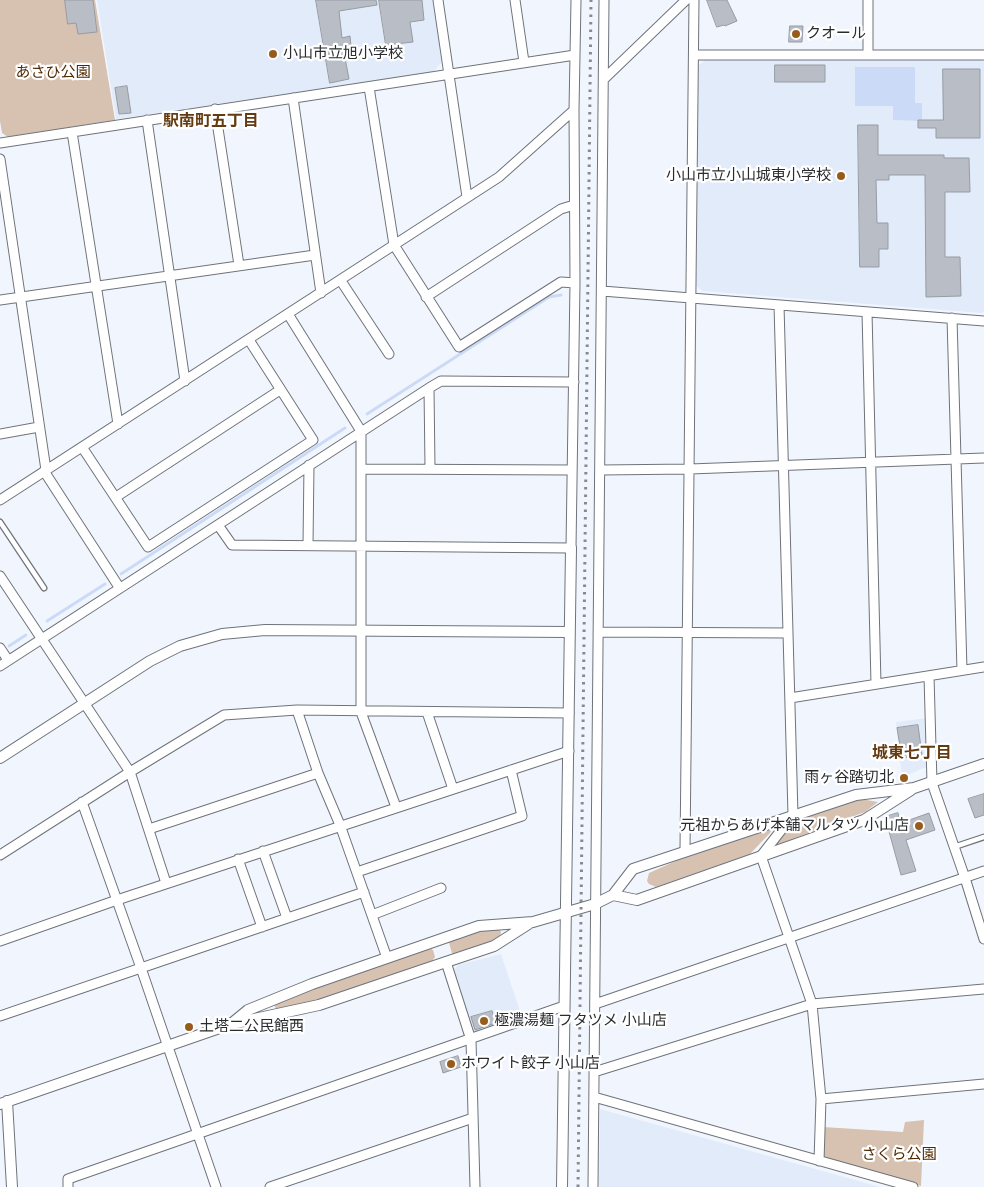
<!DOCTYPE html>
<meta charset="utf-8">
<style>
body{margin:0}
canvas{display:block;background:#f1f6fe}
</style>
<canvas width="984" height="1187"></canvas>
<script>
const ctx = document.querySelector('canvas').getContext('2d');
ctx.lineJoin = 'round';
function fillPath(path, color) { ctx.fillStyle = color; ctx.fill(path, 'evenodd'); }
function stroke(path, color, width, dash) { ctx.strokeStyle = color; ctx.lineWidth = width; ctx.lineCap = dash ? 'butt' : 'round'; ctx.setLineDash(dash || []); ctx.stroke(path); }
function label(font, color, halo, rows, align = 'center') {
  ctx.font = font + ' "Nunito Sans","Noto Sans JP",sans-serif'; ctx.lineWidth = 4.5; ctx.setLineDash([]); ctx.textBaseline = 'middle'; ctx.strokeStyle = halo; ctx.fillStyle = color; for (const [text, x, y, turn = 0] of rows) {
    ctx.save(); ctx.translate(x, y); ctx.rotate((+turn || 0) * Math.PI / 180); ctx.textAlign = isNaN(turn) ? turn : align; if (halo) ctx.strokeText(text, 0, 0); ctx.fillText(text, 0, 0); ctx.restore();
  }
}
fillPath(new Path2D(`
 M97,0H433L442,62L433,72L116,119Z
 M705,60H982L984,62V311L982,313L703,291L696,286L698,66Z
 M928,718L929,766L902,777L896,722Z
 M501,954L522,1017L473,1032L451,973L458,965Z
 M600,1109L880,1187H599Z`), '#e2ebfa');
fillPath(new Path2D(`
 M0,0H95L115,120L8,137L2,133L0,121Z
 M861,799L878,802L865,812L773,846L795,821Z
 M770,829L771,831L770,833L750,854L656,887L649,884L647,881L649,873L678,860Z
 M479,929H499L501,932L500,937L491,944L453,957L448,939Z
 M427,947L433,950L435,957L430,964L315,1002L277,1012L274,1004L312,987Z
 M924,1120L921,1186L821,1159L823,1127L903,1132L905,1122Z`), '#d7c1b0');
fillPath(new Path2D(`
 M855,67H915V103H922V121L893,120V106H855Z`), '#cbdbf7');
stroke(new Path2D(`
 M367,414L549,297L561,295
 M121,574L345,428
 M47,621L105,584
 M9,646L26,635`), '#cbdbf7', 3);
const building = new Path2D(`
 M65,0H93L97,32L78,34L76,23L68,24Z
 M316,0H376L377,5L339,11L342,38L350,36L352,57L345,58L349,79L330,83Z
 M379,0H422L424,20L410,22L413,42L386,45Z
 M707,0H727L737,21L725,26L724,25L717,27Z
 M790,26H803L802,42H789Z
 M775,65H825V82H775Z
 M943,69H980V138H936V128H918V120H943Z
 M127,86L131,113L119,114L115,88Z
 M858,125H878V155H944V158H969L970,192H945V257H960L961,296L926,297L925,175H889V180H876L877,223H888V249H879V267H860Z
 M918,725L922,755L902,758L897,728Z
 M984,794V815L975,818L968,799Z
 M898,813L901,823L929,813L935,830L906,840L916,871L901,875L885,817Z
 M492,1011L496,1023L475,1030L471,1017Z
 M458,1056L461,1067L443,1073L440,1062Z`);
fillPath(building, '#b9bdc5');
stroke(building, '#979ba3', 1);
const service = new Path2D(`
 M0,522L44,588
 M954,847L984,837`);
const minor = new Path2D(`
 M438,0L467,197
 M515,0L524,62
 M694,55H984
 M868,55V0
 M605,78L686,0
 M369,87L394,245L459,347L561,282L575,283
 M293,98L321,293
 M215,109L239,265
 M147,120L185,381
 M72,132L118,424
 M0,143L575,55
 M0,159L46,470
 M341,281L389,354
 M602,291L984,321
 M426,297L561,209L574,205
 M0,300L315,255
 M779,305L793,815L761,856L812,1004L821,1099L819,1161
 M867,312L876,684
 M288,314L361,431V712L396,807
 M952,318L962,670
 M0,434L39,427
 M82,447L148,547L313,440L249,340
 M430,468L429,388L441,381L574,382
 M361,469L572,470
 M601,470L690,469L984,458
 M44,471L119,587
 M116,497L280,390
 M0,500L499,177L574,110
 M218,525L232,545L571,548L575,283L574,110L576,0
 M308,545L309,465
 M0,576L130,772L0,855
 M598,632L788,633
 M0,648L8,660
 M0,666L429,388
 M929,676L932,783L965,878L984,939
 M790,698L984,667
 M297,710L318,773L340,825L387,958
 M427,712L453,789
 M82,802L141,968L216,1187
 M149,829L318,773
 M263,851L287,918
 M685,851L694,0
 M238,859L262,927
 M357,872L522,816L511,770
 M166,883L130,772L224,715L297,710L569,713
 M372,915L441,888
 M0,941L117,900L569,751
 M446,962L471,1040L475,1187
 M595,1004L984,871
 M0,1016L364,892
 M594,1072L812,1004L984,989
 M594,1097L913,1187
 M821,1099L984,1084
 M68,1187V1179L564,1006
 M270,1187L473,1118
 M593,1187L604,0`);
const tertiary = new Path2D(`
 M0,758L150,661L180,646L222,634L265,630L569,632
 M613,895L637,900L864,820L911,790
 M231,1024L248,1010L312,984L479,926L533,922L595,904L613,895L633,869L856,795L914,788L984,764
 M7,1101L12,1187
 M0,1104L231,1024L319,1005L446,962L494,946L530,923
 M562,1187L571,548`);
stroke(service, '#6f737a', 7);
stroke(minor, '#6f737a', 11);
stroke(tertiary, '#6f737a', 12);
stroke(service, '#fff', 4.5);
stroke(minor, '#fff', 9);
stroke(tertiary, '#fff', 10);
stroke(new Path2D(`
 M578,1187L591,0`), '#868a8f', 3, [2.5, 5]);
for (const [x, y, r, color] of [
 [796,34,5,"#975c1c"],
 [273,54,5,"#975c1c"],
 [841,176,5,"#975c1c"],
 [904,778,5,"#975c1c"],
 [919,826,5,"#975c1c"],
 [484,1021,5,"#975c1c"],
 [189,1027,5,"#975c1c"],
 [451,1064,5,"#975c1c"]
]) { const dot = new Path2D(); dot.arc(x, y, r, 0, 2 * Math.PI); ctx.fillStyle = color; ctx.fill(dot); stroke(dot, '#fff', 2); }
label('15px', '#292b2e', '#fff', [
 ["クオール",806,34],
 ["小山市立旭小学校",283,54],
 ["小山市立小山城東小学校",831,176,"right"],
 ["雨ヶ谷踏切北",894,778,"right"],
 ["元祖からあげ本舗マルタツ 小山店",909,826,"right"],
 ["極濃湯麺 フタツメ 小山店",494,1021],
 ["土塔二公民館西",199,1027],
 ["ホワイト餃子 小山店",461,1064]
], 'left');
label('15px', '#4d2901', '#fff', [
 ["あさひ公園",53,73],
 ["さくら公園",899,1155]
]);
label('bold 16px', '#643b10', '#fff', [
 ["駅南町五丁目",211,122],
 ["城東七丁目",912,754]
]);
</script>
